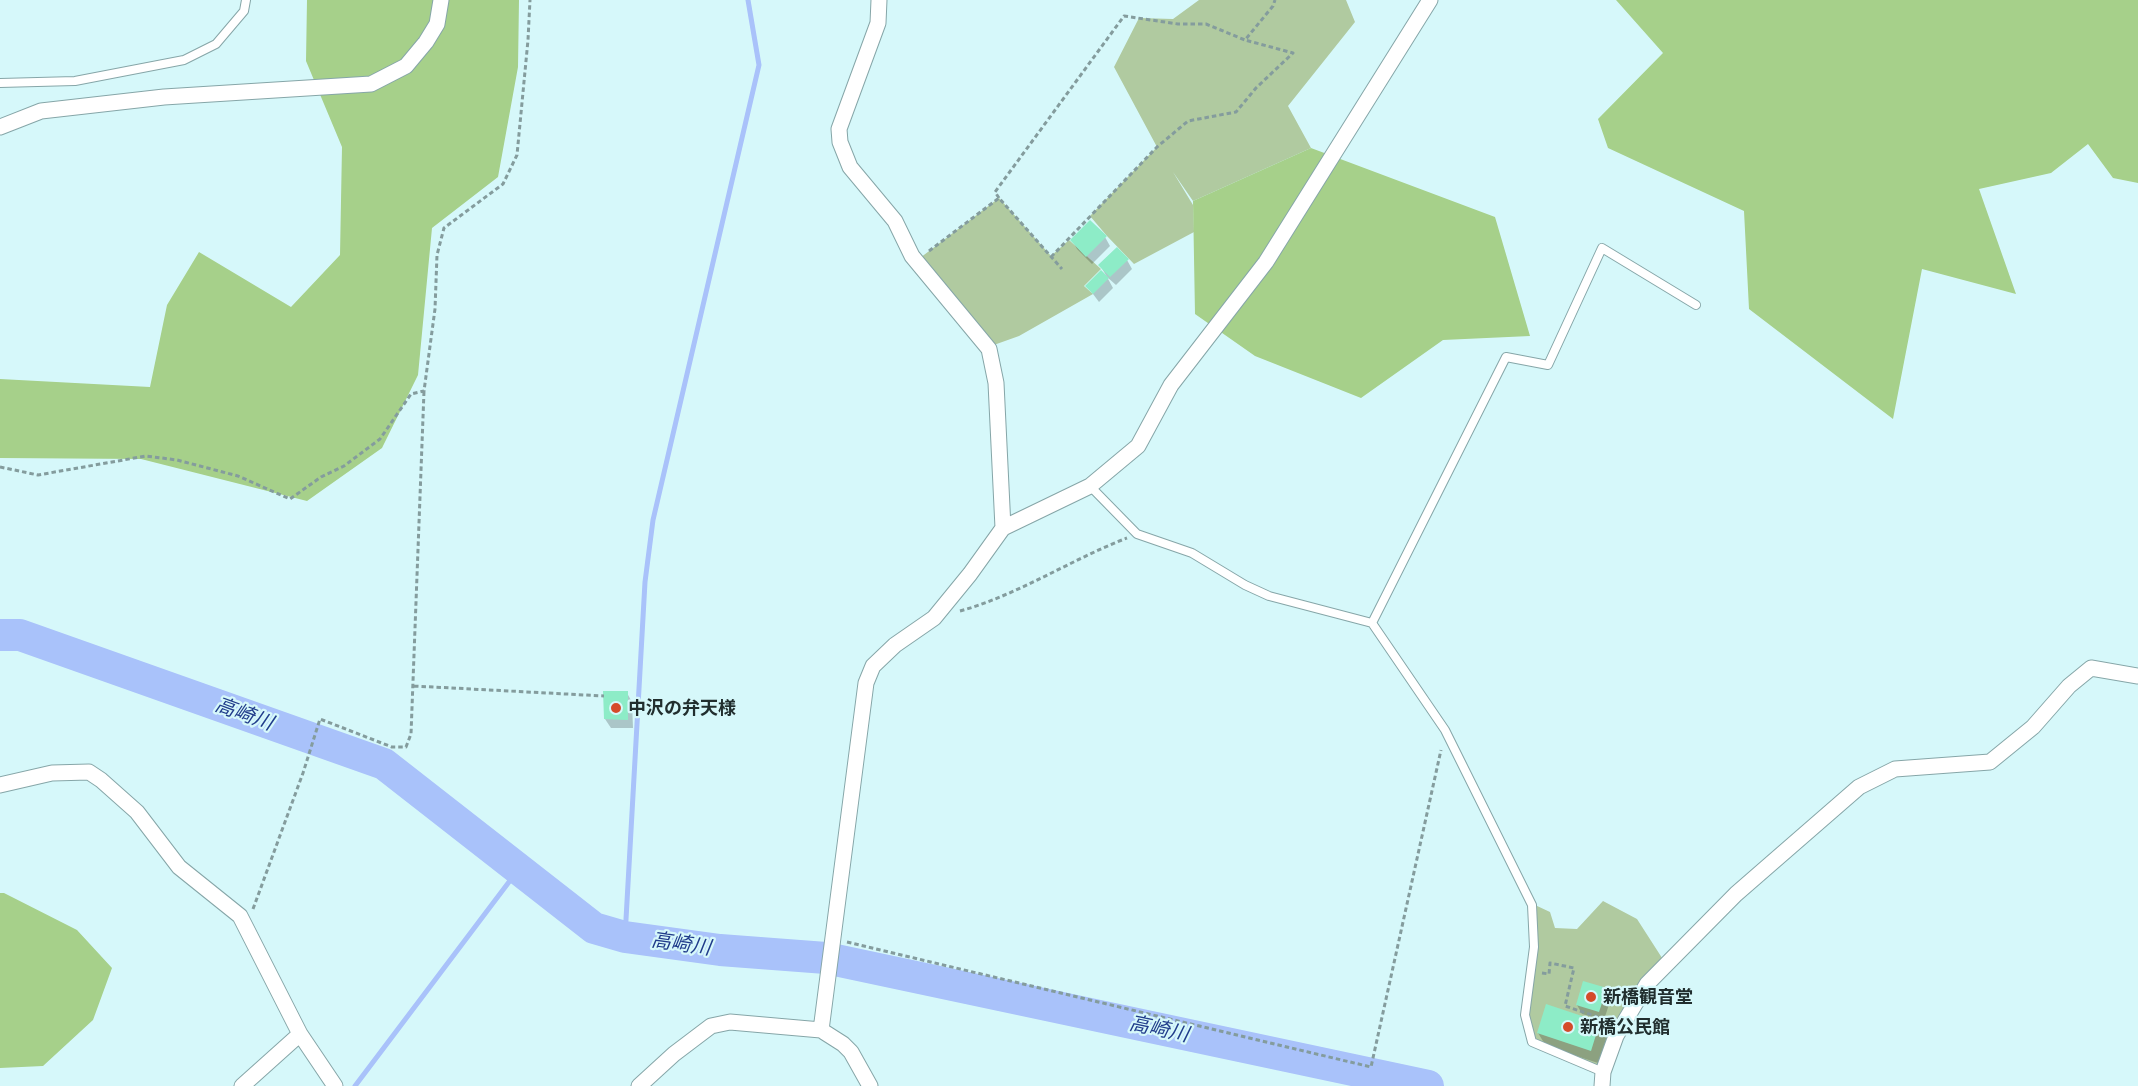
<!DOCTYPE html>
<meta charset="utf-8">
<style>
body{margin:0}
canvas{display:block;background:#d6f8fa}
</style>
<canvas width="2138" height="1086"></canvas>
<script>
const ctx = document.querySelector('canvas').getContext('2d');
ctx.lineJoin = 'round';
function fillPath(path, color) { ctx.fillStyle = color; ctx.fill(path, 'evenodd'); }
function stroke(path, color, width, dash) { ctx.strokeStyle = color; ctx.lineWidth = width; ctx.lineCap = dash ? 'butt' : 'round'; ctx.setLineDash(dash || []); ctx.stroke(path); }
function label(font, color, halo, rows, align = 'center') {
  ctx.font = font + ' "Golos Text","Noto Sans JP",sans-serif'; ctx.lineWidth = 4.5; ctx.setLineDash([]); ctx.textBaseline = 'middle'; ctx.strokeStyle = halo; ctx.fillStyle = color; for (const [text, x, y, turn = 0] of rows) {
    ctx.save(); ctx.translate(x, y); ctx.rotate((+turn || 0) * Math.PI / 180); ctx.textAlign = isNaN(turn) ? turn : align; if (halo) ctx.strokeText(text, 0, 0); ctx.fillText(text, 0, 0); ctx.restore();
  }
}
fillPath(new Path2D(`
 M1199,0H1346L1355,22L1288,106L1311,148L1193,201L1173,172L1193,205L1194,232L1134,264L1107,236L1090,216L1157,147L1114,67L1139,18L1173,19Z
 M999,198L1051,256L1069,240L1101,269L1084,286L1093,294L1019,336L991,346L916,261Z
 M1603,901L1637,919L1664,961L1601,1067L1535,1040L1528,1016L1535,905L1550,912L1555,928L1577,929Z`), '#b0caa0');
fillPath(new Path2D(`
 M307,0H519L518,67L498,177L432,228L418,375L382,448L307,501L141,459L0,458V379L150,387L167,305L199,252L291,307L340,255L342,147L306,61Z
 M1616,0H2138V183L2113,178L2088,144L2051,173L1979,189L2016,294L1922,269L1893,419L1749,309L1744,211L1608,148L1598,119L1663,53Z
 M1311,148L1495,217L1530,336L1443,340L1361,398L1255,356L1195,314L1193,201Z
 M0,893H4L77,930L112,968L93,1020L43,1066L0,1068Z`), '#a6d08a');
fillPath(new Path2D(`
 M1105,237L1110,246L1092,264L1077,249L1072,240Z
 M1127,260L1132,269L1116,285L1107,277L1113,288L1099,302L1087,286L1107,277L1100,265Z
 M627,693L632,702L633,728H611L605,719Z
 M1606,989L1611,998L1604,1020L1582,1014L1577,1005Z
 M1599,1023L1607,1037L1598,1063L1546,1046L1538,1033Z`), '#0003');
stroke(new Path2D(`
 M625,937L645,582L653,520L759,65L748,0
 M355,1086L518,870`), '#a9c2fa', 5);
stroke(new Path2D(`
 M0,635H20L384,764L594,928L625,937L720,950L826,958L1428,1086`), '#a9c2fa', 32);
fillPath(new Path2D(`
 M1090,220L1107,236L1086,257L1070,240Z
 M1117,247L1129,259L1110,277L1098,265Z
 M1101,270L1109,278L1093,294L1085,286Z
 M603,691H628V720L604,719Z
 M1583,981L1607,988L1599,1012L1576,1005Z
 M1546,1004L1600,1022L1591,1051L1537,1033Z`), '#8decc7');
const lane = new Path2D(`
 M0,83L75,81L184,60L216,44L244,11L246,0
 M1090,486L1137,534L1192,553L1245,585L1269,596L1372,623L1445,730L1532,905L1534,947L1525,1015L1532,1042L1603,1072
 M1372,623L1506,357L1548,365L1602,248L1696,305`);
const street = new Path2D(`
 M879,0L878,23L839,129L840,142L850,167L895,221L912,256L989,349L996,383L1003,528
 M0,127L41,111L164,97L371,84L406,66L426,42L437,24L441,0
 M0,785L52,773L89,772L101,780L137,812L179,867L240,916L300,1034L335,1086
 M821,1030L866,683L873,666L895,645L934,618L970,574L1003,528L1090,486L1138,446L1171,385L1266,262L1430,0
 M242,1086L300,1034
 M639,1086L674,1054L711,1026L730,1022L821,1030L843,1044L851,1052L870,1086
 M1602,1086L1603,1072L1616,1036L1647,984L1736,894L1859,787L1895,769L1990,762L2033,727L2069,686L2091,668L2138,676`);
stroke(lane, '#86a6a8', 10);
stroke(street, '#86a6a8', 17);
stroke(new Path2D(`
 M999,198L995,192L1124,16L1178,24H1206L1245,40L1273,6L1275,0
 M929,251L999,198L1062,269
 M1051,257L1157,147L1188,121L1236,112L1256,88L1293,53L1245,40
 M0,467L38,475L146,456L177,460L238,476L290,499L321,477L344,466L380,439L411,394L424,391L435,309L437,255L444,228L503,184L517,155L528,40L530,0
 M960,611C1018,595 1070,560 1127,538
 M414,686L604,696
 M253,909L303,773L320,719L392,747H406L411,734L424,391
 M847,942L1371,1067L1441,750
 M1542,973L1549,974L1550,963L1574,968L1565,1006L1607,1020`), '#849c9d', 3, [4.5, 3]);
stroke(lane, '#fff', 8);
stroke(street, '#fff', 15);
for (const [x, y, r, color] of [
 [616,708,6,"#d54b2a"],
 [1591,997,6,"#d54b2a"],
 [1568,1027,6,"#d54b2a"]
]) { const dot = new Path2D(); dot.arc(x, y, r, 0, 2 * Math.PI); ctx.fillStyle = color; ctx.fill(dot); stroke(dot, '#d6f8fa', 2); }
label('bold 18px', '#212e2e', '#d6f8fa', [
 ["中沢の弁天様",628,708],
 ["新橋観音堂",1603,997],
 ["新橋公民館",1580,1027]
], 'left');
label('italic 20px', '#203c8b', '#d6f8fa', [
 ["高崎川",244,714,20],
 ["高崎川",681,944,8],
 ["高崎川",1159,1029,12]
]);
</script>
